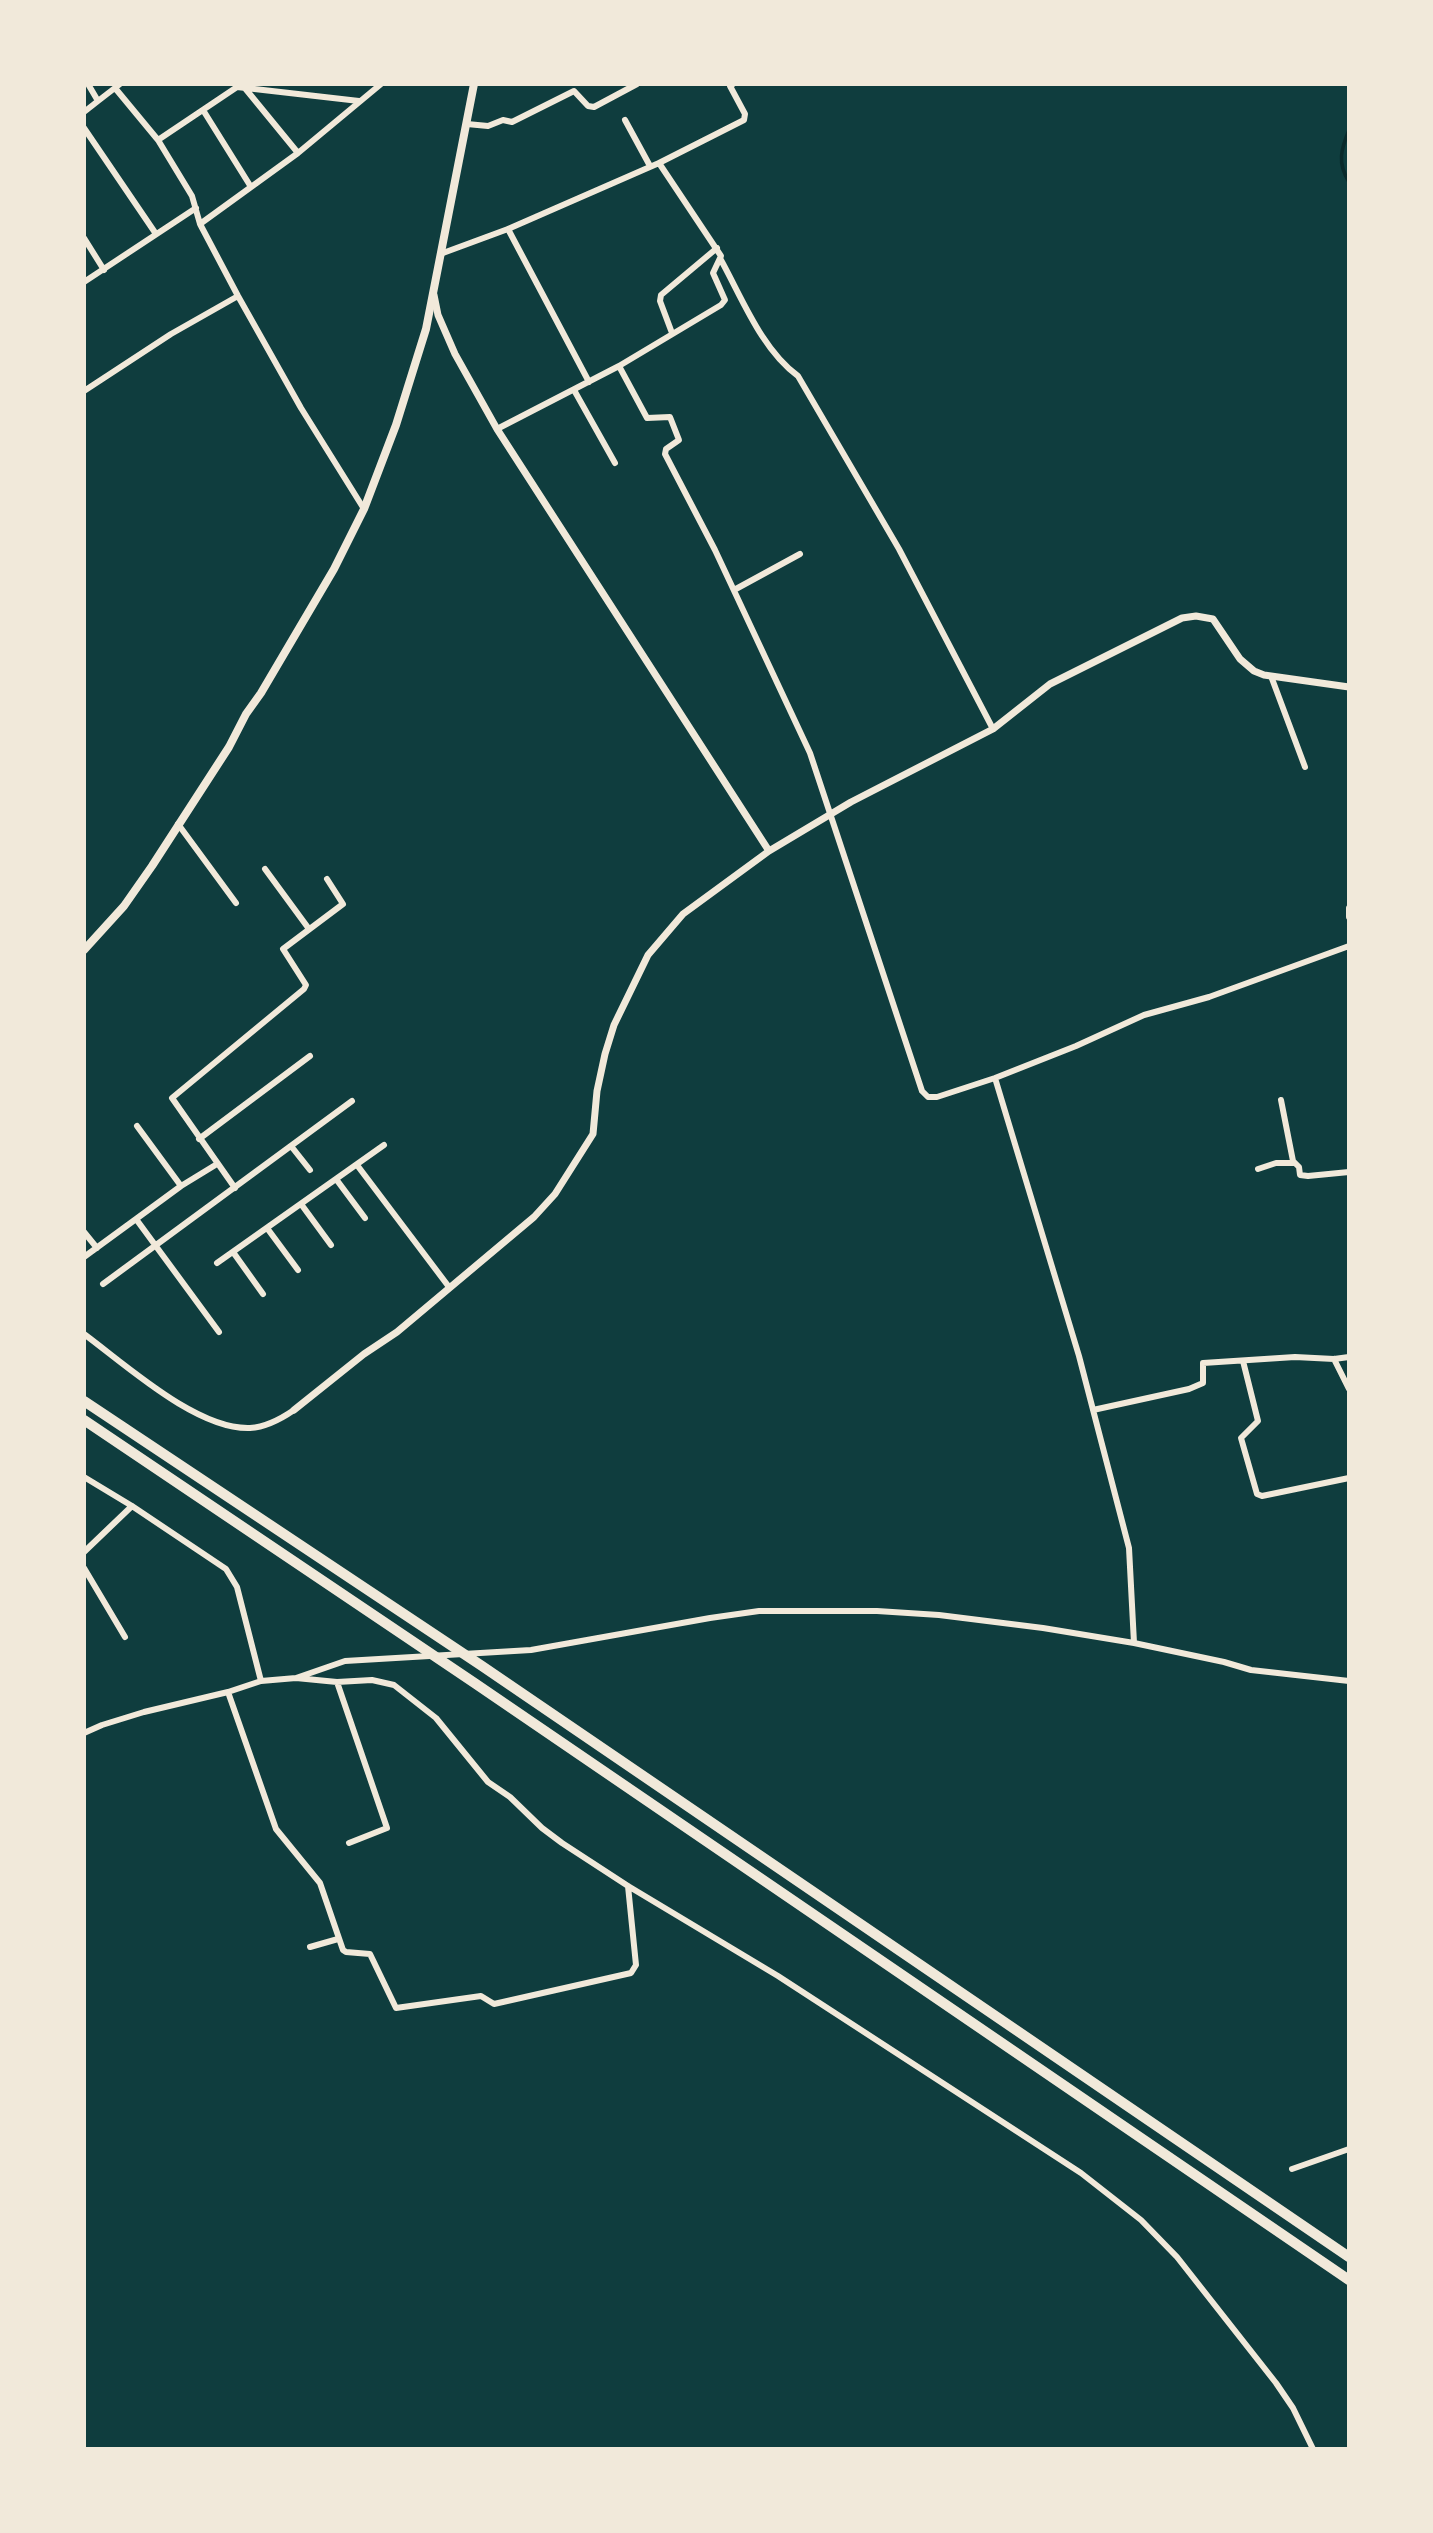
<!DOCTYPE html>
<style>
body{margin:0}
#map{position:relative;width:1433px;height:2533px;overflow:hidden;background:#0f3d3e;font-family:Overpass,sans-serif}
canvas{display:block}
.frame{position:absolute;inset:0;border:86px solid #f1e9da;pointer-events:none}
</style>
<div id="map">
<canvas width="1433" height="2533"></canvas>
<div class="frame"></div>
</div>
<script>
const ctx = document.querySelector('canvas').getContext('2d');
ctx.lineJoin = 'round';
function stroke(path, color, width, dash) { ctx.strokeStyle = color; ctx.lineWidth = width; ctx.lineCap = dash ? 'butt' : 'round'; ctx.setLineDash(dash || []); ctx.stroke(path); }
stroke(new Path2D(`
 M1349,130C1341,149 1337,163 1349,182`), '#0a2a2b', 3.5);
stroke(new Path2D(`
 M88,84L98,101L120,84
 M244,87L298,153
 M115,88L158,140L192,196L200,224L238,296L301,408L364,509
 M203,110L251,187
 M84,112L98,101
 M625,120L650,166
 M467,124L488,126L503,120L512,122L574,91L588,106L594,107L637,84
 M84,128L156,234
 M158,140L237,87L359,101
 M659,163L744,120L745,114L730,86L733,84
 M200,224L298,153L381,84
 M508,229L589,382
 M84,238L104,270
 M443,253L508,229L659,163L721,256L713,273L725,300L721,305L619,366L497,429
 M721,260C742,298 762,350 798,376L899,549L993,729
 M84,282L196,208
 M672,333L660,301L661,295L717,248
 M619,366L647,418L670,417L679,440L666,449L665,454L715,550L810,753L922,1091L928,1097H937L995,1078L1076,1046L1144,1015L1209,997L1349,946
 M574,390L615,463
 M84,391L171,334L238,296
 M734,590L800,554
 M1271,676L1305,767
 M178,824L236,903
 M265,869L309,929
 M1349,908V917
 M995,1078L1079,1356L1129,1548L1134,1643
 M1281,1100L1293,1161L1299,1167L1300,1175L1308,1176L1349,1172
 M137,1126L181,1186
 M199,1139L310,1056
 M291,1146L310,1170
 M357,1165L449,1287
 M1258,1169L1276,1163H1294
 M336,1179L365,1218
 M235,1188L172,1098L304,989L306,985L283,949L343,904L327,879
 M301,1204L331,1245
 M136,1219L181,1186L217,1164
 M267,1228L298,1270
 M84,1232L97,1248
 M233,1252L263,1294
 M84,1257L136,1219L219,1332
 M217,1263L384,1145
 M103,1284L352,1101
 M84,1334C126,1365 197,1430 250,1428C266,1427 281,1419 294,1410
 M1334,1359L1349,1389
 M1243,1361L1258,1421L1241,1438L1257,1494L1262,1496L1349,1478
 M1093,1410L1189,1389L1203,1383V1363L1295,1357L1334,1359L1349,1357
 M84,1477L132,1506L226,1569L237,1587L261,1681
 M84,1552L132,1506
 M84,1568L125,1637
 M296,1678L337,1682L372,1680L394,1685L436,1718L488,1782L510,1797L542,1828L562,1843L628,1886L778,1976L1081,2173L1141,2220L1177,2257L1276,2383L1293,2408L1313,2449
 M337,1682L387,1828L349,1843
 M228,1692L276,1829L320,1883L343,1950L346,1952L370,1954L396,2008L481,1996L494,2004L631,1973L636,1965L628,1886
 M84,1733L102,1725L144,1712L228,1692L261,1681L296,1678L345,1661L531,1650L710,1618L759,1611H877L939,1615L1043,1628L1134,1643L1224,1662L1251,1670L1349,1681
 M310,1947L338,1939
 M1292,2169L1349,2149`), '#f1e9da', 6);
stroke(new Path2D(`
 M434,295L438,315L455,354L497,429L769,851L851,802L993,729L1050,684L1182,618L1196,616L1213,619L1240,659L1254,671L1264,675L1349,687
 M294,1410L364,1354L397,1332L534,1217L555,1194L593,1134L597,1091L605,1054L614,1025L648,955L683,914L769,851`), '#f1e9da', 7);
stroke(new Path2D(`
 M84,950L124,906L152,866L229,747L246,714L261,693L334,569L364,509L396,425L426,329L474,84`), '#f1e9da', 8);
stroke(new Path2D(`
 M84,1401L482,1666L1349,2257
 M84,1420L476,1684L1349,2280`), '#f1e9da', 10);
</script>
